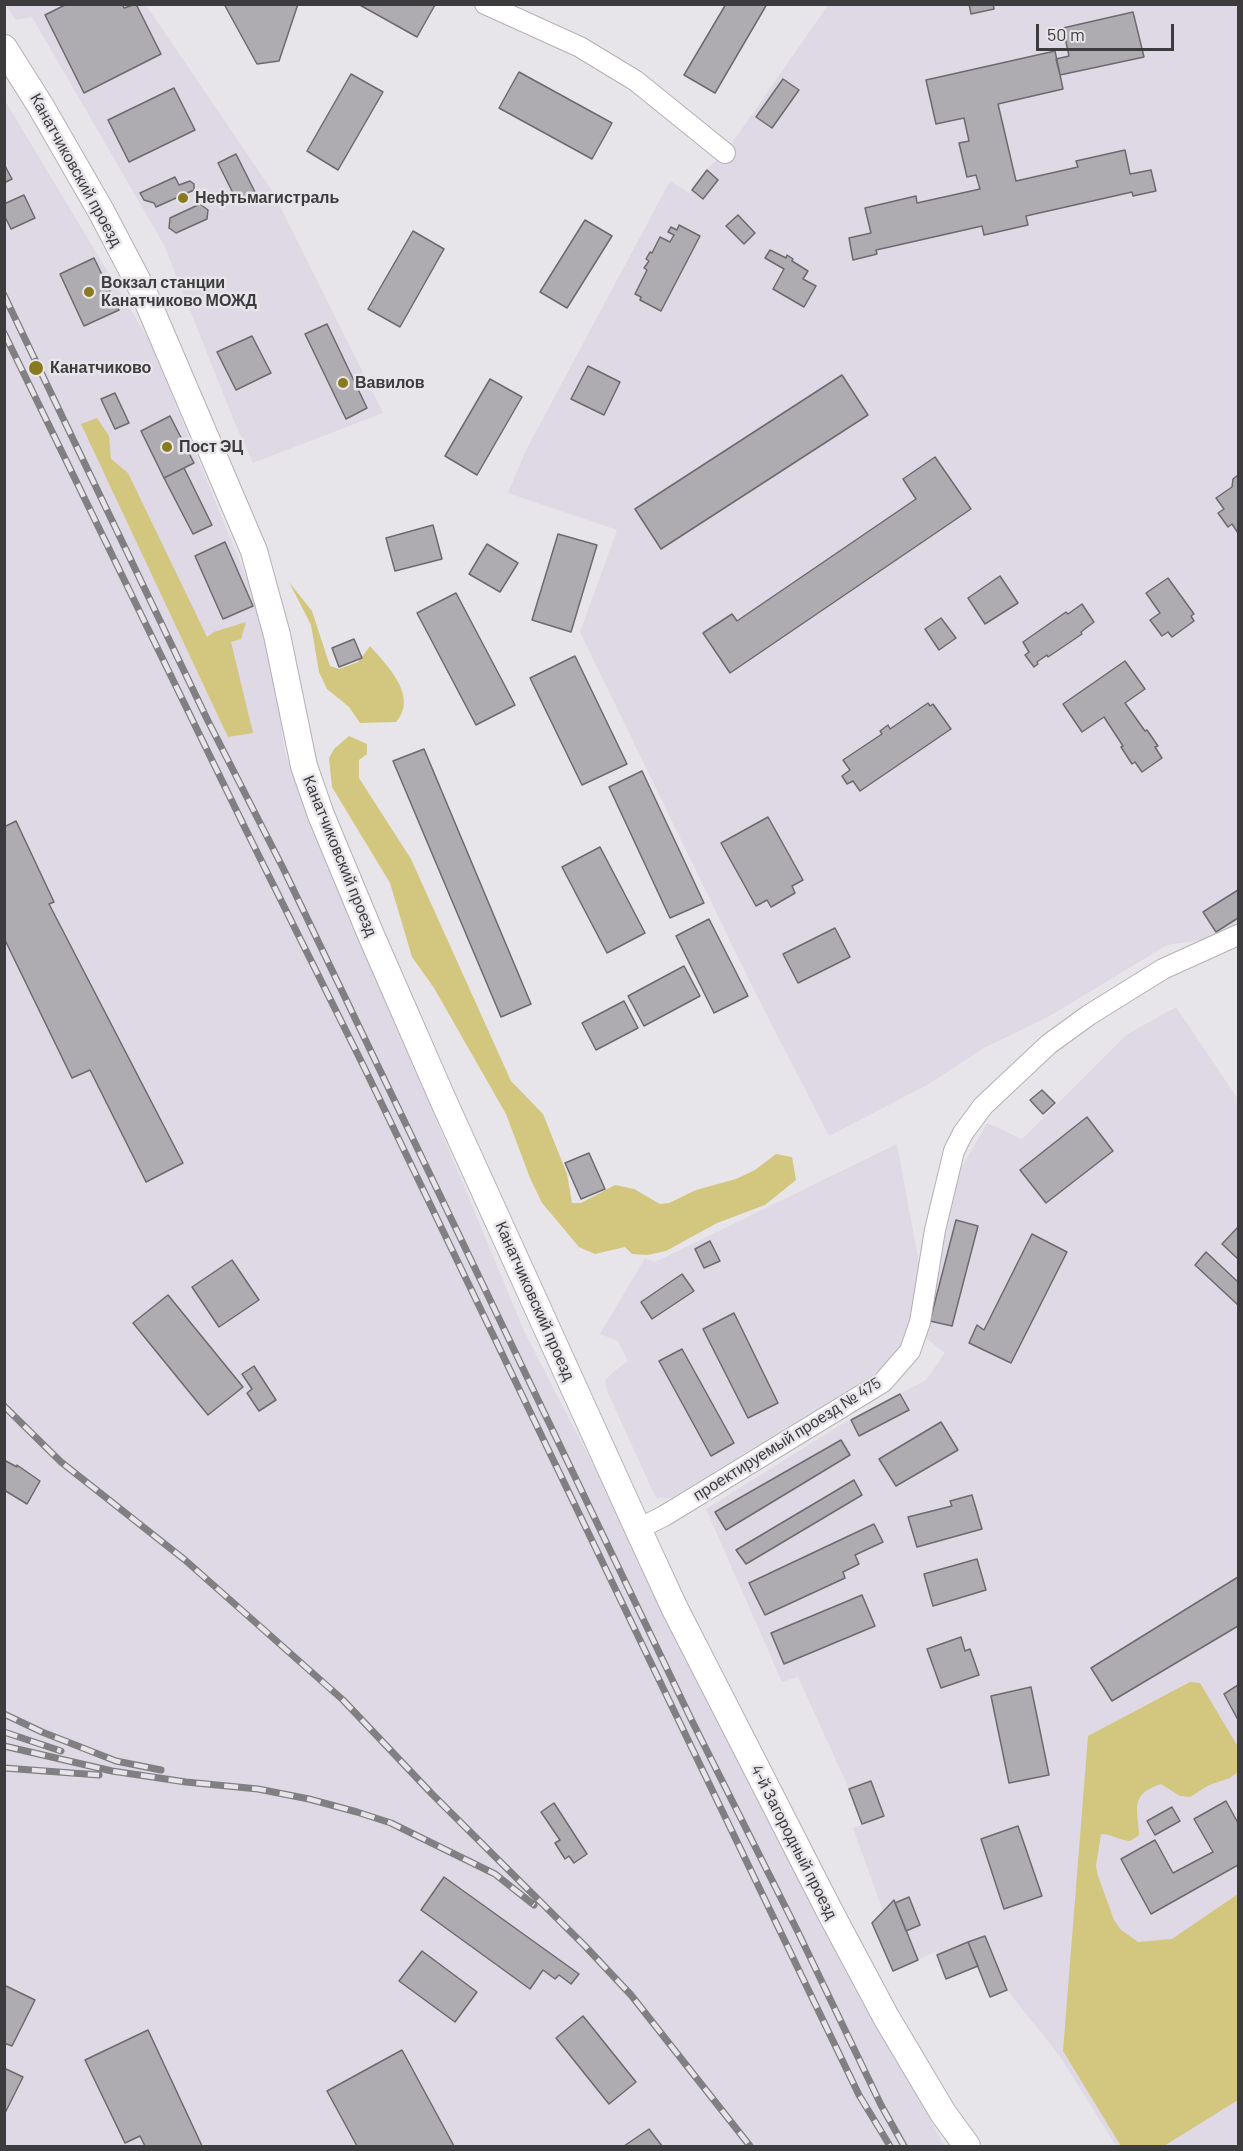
<!DOCTYPE html>
<meta charset="utf-8">
<style>
body{margin:0}
#map{position:relative;width:1243px;height:2151px;overflow:hidden;background:#e8e5ea;font-family:Barlow,sans-serif}
canvas{display:block}
.frame{position:absolute;inset:0;border:6px solid #3c3b3d;pointer-events:none}
.scale{position:absolute;left:1036px;top:24px;width:138px;height:27px;box-sizing:border-box;border:3px solid #3c3b3d;border-top:0;padding-left:8px;font-size:18px;line-height:21px;white-space:nowrap;color:#3c3b3d;-webkit-text-stroke:4px #e8e5ea;paint-order:stroke}
</style>
<div id="map">
<canvas width="1243" height="2151"></canvas>
<div class="frame"></div>
<div class="scale">50 m</div>
</div>
<script>
const ctx = document.querySelector('canvas').getContext('2d');
ctx.lineJoin = 'round';
function fillPath(path, color) { ctx.fillStyle = color; ctx.fill(path, 'evenodd'); }
function stroke(path, color, width, dash) { ctx.strokeStyle = color; ctx.lineWidth = width; ctx.lineCap = dash ? 'butt' : 'round'; ctx.setLineDash(dash || []); ctx.stroke(path); }
function label(font, color, halo, rows, align = 'center') {
  ctx.font = font + ' Barlow,sans-serif'; ctx.lineWidth = 5; ctx.setLineDash([]); ctx.textBaseline = 'middle'; ctx.strokeStyle = halo; ctx.fillStyle = color; for (const [text, x, y, turn = 0] of rows) {
    ctx.save(); ctx.translate(x, y); ctx.rotate((+turn || 0) * Math.PI / 180); ctx.textAlign = isNaN(turn) ? turn : align; if (halo) ctx.strokeText(text, 0, 0); ctx.fillText(text, 0, 0); ctx.restore();
  }
}
fillPath(new Path2D(`
 M6,5H146L273,192L383,413L253,463L236,426L164,245L32,17L16,20Z
 M828,5H1238V924L1215,938L1167,945L1050,1016L984,1048L927,1085L829,1136L754,990L580,632L617,530L508,493L526,450L670,181L689,193L709,167L725,153Z
 M4,99L150,342L268,630L285,754L524,1331L944,2146H5Z
 M1176,1007L1238,1099V2146H1116L1059,2055L1007,1990L990,1997L978,1967L946,1979L935,1952L893,1971L872,1923L883,1911L853,1828L862,1824L849,1789L798,1677L782,1682L706,1509L842,1424L926,1380L945,1353L926,1338L925,1328L956,1177L987,1123L1022,1139L1126,1035Z
 M897,1144L921,1274L905,1343L887,1366L671,1498H656L607,1391L605,1381L613,1372L628,1361L618,1341L600,1334L645,1258L655,1262Z`), '#ded9e5');
fillPath(new Path2D(`
 M97,418L109,436L111,459L128,473L207,637L214,632L246,622L241,639L231,642L253,733L228,737L81,424Z
 M289,582L312,611L330,666L339,669L358,662L370,646C387,665 419,697 396,722L360,723L349,707L327,689L319,672L311,625Z
 M349,736L367,744V754L359,760V778L411,859L511,1081L543,1114L567,1174L572,1203H581L615,1185L634,1189L660,1204L669,1203L696,1190L736,1179L755,1170L776,1154L792,1157L796,1180L765,1205L717,1223L666,1251L647,1255L632,1254L625,1247L595,1254L579,1247L542,1203L530,1178L506,1114L434,988L412,957L390,883L332,787L329,758L334,749Z
 M1190,1682L1200,1683L1238,1747V1772L1230,1778L1209,1785L1190,1797L1180,1796L1161,1784C1129,1795 1138,1808 1139,1835L1130,1841C1119,1840 1112,1834 1101,1834L1096,1866L1098,1876L1114,1920L1120,1929L1138,1942L1172,1939L1238,1894V2100L1164,2146H1121L1063,2051L1088,1736Z`), '#d3c67e');
const building = new Path2D(`
 M67,4H122L124,8L136,4L161,54L84,93L45,15Z
 M224,4H298L279,61L257,64Z
 M358,4H434L435,5L417,37Z
 M726,4H767L715,93L684,75Z
 M969,4H993L994,9L971,14Z
 M1133,12L1144,57L1060,75L1056,59L1069,56L1063,28Z
 M1055,51L1063,89L998,104L1016,181L1078,167L1076,161L1125,150L1130,174L1151,170L1156,191L1133,196L1132,192L1026,216L1028,225L984,235L982,226L894,246L876,250L877,254L853,260L849,238L871,233L865,208L916,196L917,203L980,189L976,175L967,177L959,143L969,141L964,118L936,124L926,80Z
 M519,72L612,123L592,159L499,108Z
 M351,74L383,92L338,170L307,151Z
 M783,79L799,90L772,128L756,117Z
 M174,88L195,130L129,162L108,120Z
 M236,154L255,192L237,201L218,163Z
 M4,164L12,179L4,183Z
 M707,170L718,180L703,199L692,190Z
 M175,177L179,185L190,181L194,184V190L156,207L154,203L144,200L140,193Z
 M24,195L35,218L11,229L4,215V204Z
 M200,204L208,210L207,219L176,233L169,228L170,218Z
 M738,215L755,233L744,244L726,226Z
 M585,220L612,236L567,308L540,292Z
 M679,225L700,236L661,311L640,300L641,297L635,294L647,270L644,268L649,261L646,259L650,252L652,253L660,237L670,242L674,235L668,232L671,227L677,230Z
 M413,231L444,249L400,327L368,309Z
 M770,250L786,258L787,255L793,259L792,261L808,271L803,279L816,286L804,307L773,289L784,269L765,258Z
 M94,258L119,310L84,326L60,274Z
 M327,324L367,408L346,419L305,334Z
 M252,336L271,373L236,390L217,352Z
 M588,366L620,382L604,415L571,399Z
 M842,375L868,415L661,549L635,509Z
 M490,379L522,397L477,475L445,456Z
 M115,393L129,423L115,429L101,399Z
 M170,416L194,463L164,478L141,431Z
 M935,457L971,509L730,673L703,633L732,614L737,621L916,499L903,479Z
 M184,468L212,525L193,534L164,478Z
 M1238,475V533L1232,524L1228,527L1218,513L1224,509L1216,498L1232,487L1233,479Z
 M433,525L442,559L395,571L386,538Z
 M558,534L597,545L571,632L532,620Z
 M225,542L253,606L223,619L195,556Z
 M487,544L518,563L500,592L469,574Z
 M1000,576L1018,603L985,624L968,598Z
 M1168,578L1194,614L1191,616L1194,621L1172,637L1168,632L1162,636L1150,620L1160,613L1146,593Z
 M456,593L515,705L476,725L417,613Z
 M1082,604L1094,622L1081,632L1082,634L1048,657L1047,655L1037,662L1038,664L1034,667L1025,655L1029,652L1023,642L1066,612L1068,614Z
 M941,618L956,638L939,650L925,629Z
 M354,639L362,658L339,667L332,648Z
 M575,656L627,764L582,785L530,678Z
 M1125,661L1145,689L1125,703L1145,731L1147,730L1158,746L1155,747L1162,758L1142,772L1135,762L1132,764L1121,747L1123,746L1104,717L1082,732L1063,704Z
 M928,703L930,706L933,704L951,729L860,791L853,781L847,784L842,776L850,770L843,760L882,734L880,731L888,725L890,729Z
 M424,749L531,1004L501,1017L393,761Z
 M642,771L704,903L670,918L609,787Z
 M768,817L803,880L792,886L795,893L771,907L767,900L756,906L721,843Z
 M16,821L54,902L49,904L183,1163L146,1182L90,1070L72,1078L4,938V827Z
 M600,847L645,933L607,953L562,867Z
 M1238,890V918L1216,932L1203,912Z
 M709,919L748,996L714,1013L676,936Z
 M835,928L850,957L798,983L783,954Z
 M684,966L700,996L644,1026L628,996Z
 M624,1001L638,1028L596,1050L582,1023Z
 M1042,1090L1055,1103L1043,1114L1030,1100Z
 M1087,1117L1113,1151L1046,1203L1020,1170Z
 M589,1153L605,1189L581,1199L565,1163Z
 M956,1220L978,1226L952,1326L930,1321Z
 M1238,1227V1259L1222,1244Z
 M1032,1234L1067,1252L1011,1363L969,1343L977,1325L984,1330Z
 M710,1241L720,1261L704,1268L695,1249Z
 M1206,1252L1238,1282V1305L1195,1265Z
 M232,1260L259,1300L219,1327L192,1287Z
 M682,1274L694,1291L652,1319L641,1302Z
 M168,1295L243,1387L208,1415L133,1323Z
 M734,1313L778,1403L748,1418L703,1329Z
 M682,1349L734,1443L711,1456L659,1361Z
 M254,1366L276,1400L259,1411L247,1393L252,1389L242,1374Z
 M900,1394L909,1410L859,1436L851,1420Z
 M941,1422L958,1450L896,1486L879,1459Z
 M841,1440L850,1455L726,1530L715,1512Z
 M4,1460L17,1467V1465L40,1481L27,1504L4,1490Z
 M854,1480L862,1495L746,1564L736,1550Z
 M972,1495L982,1529L917,1547L908,1517L952,1506L950,1501Z
 M874,1524L883,1542L855,1555L859,1564L843,1572L845,1578L765,1615L749,1583Z
 M977,1559L986,1590L933,1606L924,1574Z
 M1238,1577V1626L1112,1701L1091,1668Z
 M862,1595L875,1626L784,1664L771,1633Z
 M961,1637L965,1651L970,1649L979,1675L941,1688L927,1649Z
 M1238,1685V1720L1224,1694Z
 M1031,1687L1049,1775L1009,1783L991,1696Z
 M871,1781L884,1816L862,1824L849,1789Z
 M1226,1801L1238,1823V1865L1151,1914L1121,1859L1155,1840L1173,1873L1213,1852L1194,1819Z
 M554,1803L587,1854L574,1863L569,1856L565,1859L555,1843L560,1840L541,1812Z
 M1172,1807L1180,1821L1155,1835L1147,1821Z
 M1018,1826L1042,1896L1004,1909L981,1839Z
 M444,1877L579,1974L571,1984L559,1975L555,1979L543,1970L530,1989L421,1910Z
 M909,1897L920,1925L906,1931L895,1903Z
 M894,1900L918,1960L893,1971L872,1923Z
 M985,1936L1007,1990L990,1997L968,1942Z
 M968,1942L978,1966L946,1979L937,1955Z
 M422,1951L477,1992L455,2022L399,1981Z
 M4,1985L35,2000L12,2046L4,2043Z
 M583,2016L636,2082L609,2104L556,2038Z
 M148,2030L202,2146H145L140,2136L125,2143L85,2060Z
 M402,2050L454,2146H357L327,2091Z
 M6,2069L23,2077L4,2115V2073Z
 M649,2129L662,2146H624Z`);
fillPath(building, '#aeacb1');
stroke(building, '#6c6a6e', 1.5);
const minor = new Path2D(`
 M485,4L580,47L636,81L725,153
 M638,1529L664,1516L883,1382L910,1351L920,1322L935,1230L954,1151L963,1133L983,1106L1049,1044L1089,1015L1163,969L1238,935`);
const tertiary = new Path2D(`
 M4,48L40,105L101,211L143,291L205,436L254,551L277,635L304,766L321,815L371,935L444,1102L638,1529L675,1609L830,1912L886,2017L943,2113L967,2146`);
stroke(minor, '#b3b0b5', 22);
stroke(tertiary, '#b3b0b5', 28);
stroke(minor, '#fff', 20);
stroke(tertiary, '#fff', 26);
const rail = new Path2D(`
 M4,295L208,721L283,868L692,1721L797,1930L881,2105L904,2146
 M4,333L245,828L365,1069L859,2095L890,2146
 M4,1406L61,1462L185,1560L343,1700L432,1794L585,1946L631,1995L750,2146
 M4,1714L42,1732L116,1761L161,1770
 M4,1732L61,1751
 M4,1746L112,1771L186,1782L258,1789L309,1799L357,1812L391,1823L495,1874L534,1905
 M4,1768L99,1775`);
stroke(rail, '#807f82', 7);
stroke(rail, '#e8e5ea', 4.5, [14]);
for (const [x, y, r, color] of [
 [183,198,6,"#8a7a1f"],
 [89,292,6,"#8a7a1f"],
 [36,368,8,"#8a7a1f"],
 [343,383,6,"#8a7a1f"],
 [167,447,6,"#8a7a1f"]
]) { const dot = new Path2D(); dot.arc(x, y, r, 0, 2 * Math.PI); ctx.fillStyle = color; ctx.fill(dot); stroke(dot, '#e8e5ea', 2); }
label('16px', '#3c3b3d', '#e8e5ea', [
 ["Канатчиковский проезд",76,170,61],
 ["Канатчиковский проезд",340,856,68],
 ["Канатчиковский проезд",535,1301,66],
 ["проектируемый проезд № 475",787,1439,-32],
 ["4-й Загородный проезд",794,1842,63]
]);
label('bold 16px', '#3c3b3d', '#e8e5ea', [
 ["Нефтьмагистраль",195,198],
 ["Вокзал станции",101,283],
 ["Канатчиково МОЖД",101,301],
 ["Канатчиково",50,368],
 ["Вавилов",355,383],
 ["Пост ЭЦ",179,447]
], 'left');
</script>
